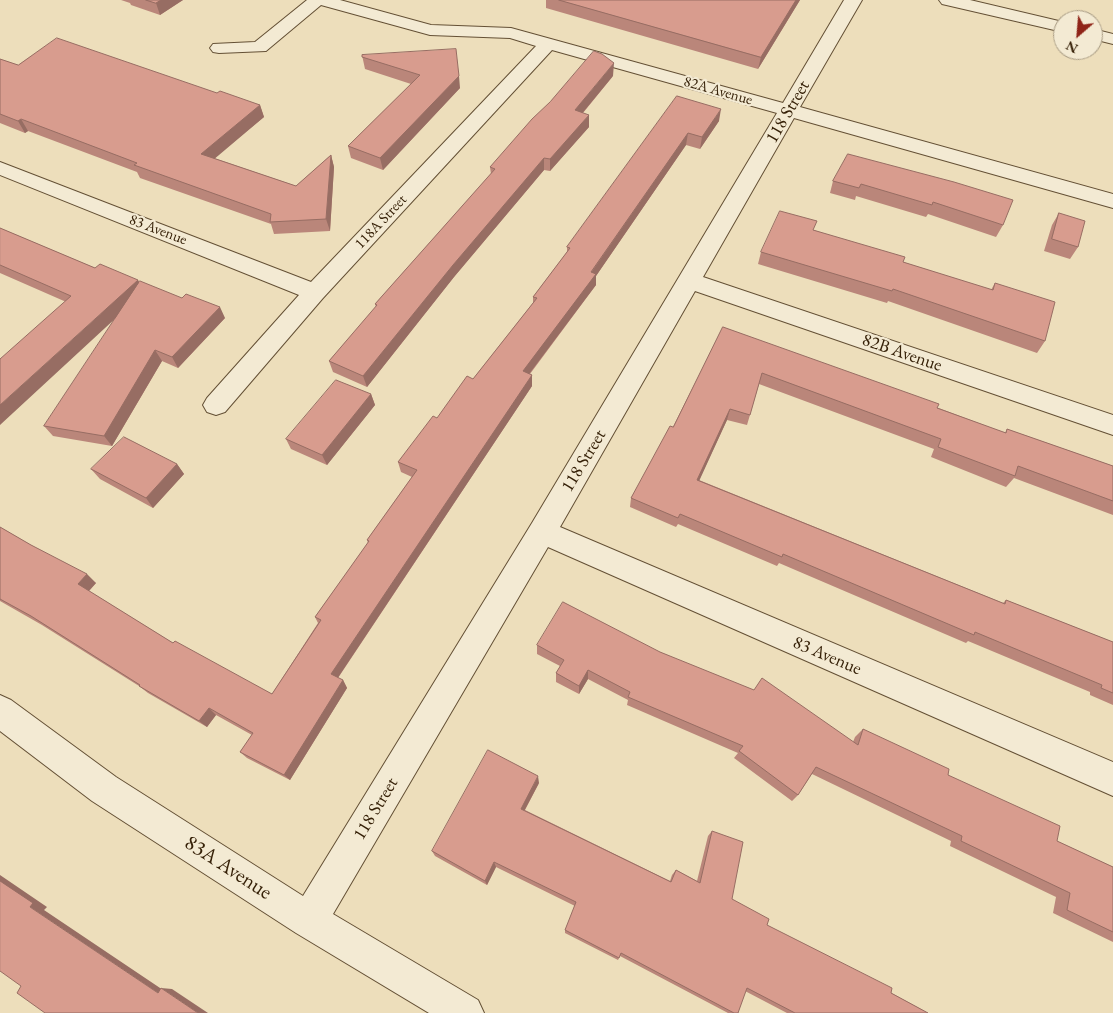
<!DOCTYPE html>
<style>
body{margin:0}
#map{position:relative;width:1113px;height:1013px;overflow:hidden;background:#eddebb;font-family:"EB Garamond",serif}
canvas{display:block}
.north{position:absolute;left:1053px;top:10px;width:50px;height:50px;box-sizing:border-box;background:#f3ead3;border:1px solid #a79a82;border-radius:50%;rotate:207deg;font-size:14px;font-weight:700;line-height:20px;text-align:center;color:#362108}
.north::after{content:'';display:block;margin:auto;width:18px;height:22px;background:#8f2418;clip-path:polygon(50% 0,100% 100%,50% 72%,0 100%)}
</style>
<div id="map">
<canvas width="1113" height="1013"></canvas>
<div class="north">N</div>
</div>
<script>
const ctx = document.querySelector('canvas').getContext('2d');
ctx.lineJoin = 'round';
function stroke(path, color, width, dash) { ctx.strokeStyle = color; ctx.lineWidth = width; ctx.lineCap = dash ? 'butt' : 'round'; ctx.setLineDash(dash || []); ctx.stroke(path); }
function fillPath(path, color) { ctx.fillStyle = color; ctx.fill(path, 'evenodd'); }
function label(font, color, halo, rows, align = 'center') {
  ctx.font = font + ' "EB Garamond",serif'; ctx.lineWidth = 4.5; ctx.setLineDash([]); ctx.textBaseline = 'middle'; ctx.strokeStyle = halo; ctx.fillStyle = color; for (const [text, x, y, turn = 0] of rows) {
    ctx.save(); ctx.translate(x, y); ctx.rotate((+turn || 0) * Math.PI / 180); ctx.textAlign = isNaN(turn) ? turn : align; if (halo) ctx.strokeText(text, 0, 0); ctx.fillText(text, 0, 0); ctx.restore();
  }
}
const minor = new Path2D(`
 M307,0H340L431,25L511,28L783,103L844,0H862L800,107L1113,194V208L794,118L703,277L1113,415V435L695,291L560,527L1113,762V796L548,547L333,914L478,1000L484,1013H429L296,933L92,801L0,731V695L11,700L116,777L303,896L532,523L777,113L552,50L323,298L225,412L216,415L207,412L203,405L207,398L299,295L0,175V162L311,282L536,46L510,38L430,35L321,5L266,51L219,53L213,52L210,48L213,44L255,42Z
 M939,0H970L1063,22V32L942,4Z
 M1093,29L1113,34V44L1093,39Z`);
stroke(minor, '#645035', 2);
fillPath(minor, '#f3ead3');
fillPath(new Path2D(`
 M121,0H183L160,15L131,5L130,3Z
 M546,0H800L758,69L546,8Z
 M362,55L460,88L383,170L351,158L348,146L411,84L365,69Z
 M0,59L18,65L217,93L260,105L264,117L214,158L296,186L331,155L334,167L330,231L274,234L271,224L140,178L137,172L28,131L25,133L0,123Z
 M613,76L583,113L589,127L550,171L544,170L454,277L367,387L333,372L329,361L376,307L375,304L491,174L490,167Z
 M677,96L719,121L700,149L686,145L596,276V285L530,374L532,375V386L338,678L343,680L347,688L290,780L247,758L240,752L252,735L216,715L207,727L148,693L139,686L42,625L0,601V527L96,583L89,591L173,643L272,694L318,623L315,617L368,543L367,540L412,477L401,472L398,462L473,379L533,303V297L567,252V247Z
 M848,154L1003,225L996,237L928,214L926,217L856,196L855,200L830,193L833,181Z
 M1059,213L1078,247L1070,259L1044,251L1052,225Z
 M0,228L95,268L138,280L139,282L225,318L178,368L162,361L112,446L53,436L44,426L115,319L64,301L0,273Z
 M814,230L903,262L991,290L995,283L1045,341L1037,353L888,301L887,303L758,264L761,252Z
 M723,327L1005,433L1007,429L1113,466V515L1014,478L1006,487L931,457L934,449L759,384L747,425L727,420L699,480L1003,603L1006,600L1113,642V705L1090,695V692L968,641L966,643L779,563L777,566L678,524L676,527L630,507L631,498L673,427Z
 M371,394L375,405L327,465L291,449L286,439Z
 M177,464L184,474L153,508L100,479L91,469Z
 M537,645L660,652L853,742L855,737L863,729L948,775L1057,841L1113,867V942L1053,913L1056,897L950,846L951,841L812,774L798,795L792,801L734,758L738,753L627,705L628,700L588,679L579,694L556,682V673L560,666L537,654Z
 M539,783L525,810L670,881L672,875L676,870L697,881L708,836L712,831L732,899L767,925L928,1013H787L745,991L738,1013H728L620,956L618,960L565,933V930L575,906L496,867L487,885L435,856L432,851Z`), '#ba867a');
fillPath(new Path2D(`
 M161,0H183L160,15L156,3Z
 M796,0H800L758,69L761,57Z
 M614,63L613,76L575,122V110Z
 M459,76L460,88L383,170L380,158Z
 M260,105L264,117L206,166L201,154Z
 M721,109L719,121L700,149L702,137Z
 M589,115V127L550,171V159Z
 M21,119L28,131L25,133L18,121Z
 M688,133L686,145L596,276V285L523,382V371Z
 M331,155L334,167L330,231L326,219Z
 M544,158V170L454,277L367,387L363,376L453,265Z
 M138,280L144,292L0,425V405Z
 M220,307L225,318L178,368L172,357Z
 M155,350L162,361L112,446L104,436Z
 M532,375V386L335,682L331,674Z
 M371,394L375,405L327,465L322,455Z
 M730,409L727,420L695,490L697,480Z
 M177,464L184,474L153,508L146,498Z
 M87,574L96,583L87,593L78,584Z
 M588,670V679L579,694V686Z
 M343,680L347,688L290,780L284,775Z
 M209,708L216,715L207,727L199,721Z
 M538,776L539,783L522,815L521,809Z
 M494,862L496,867L487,885L485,881Z
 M0,875L47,907L44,910L169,994L158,993L30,907L0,881Z
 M161,988L172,989L208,1013H198Z`), '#976d63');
const building = new Path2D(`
 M146,0H161L156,3Z
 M559,0H796L761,57Z
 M57,38L217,93L220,91L260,105L201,154L296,186L331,155L326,219L270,222L271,214L134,165L137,163L21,119L18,121L0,114V59L18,65Z
 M456,49L459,76L380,158L348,146L420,75L362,57V55Z
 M594,51L602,54L614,63L575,110L589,115L550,159L544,158L453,265L363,376L329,361L377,305L375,304L495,169L490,167L532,119L550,102Z
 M677,96L721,109L702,137L688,133L591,272L596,274L523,371L532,375L331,674L343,680L284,775L240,752L253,733L209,708L199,721L139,686L140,685L31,616L0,599V527L31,545L87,574L78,584L173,643L175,641L272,694L321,620L315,617L369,541L367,540L417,470L398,462L433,416L437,418L467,376L473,379L537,298L533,297L570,248L567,247Z
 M848,154L954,182L1013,200L1003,225L933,202L932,205L861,184L859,188L833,181Z
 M780,211L817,221L813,230L905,257L903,262L993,290L995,283L1055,302L1045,341L893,289L892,291L761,252Z
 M1059,213L1085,221L1078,247L1052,239Z
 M0,228L95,268L100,264L138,280L0,405V359L71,296L0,265Z
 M140,281L182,298L186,294L220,307L172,357L155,350L104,436L44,426Z
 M723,327L939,404L937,408L1006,433L1007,429L1113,466V501L1018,466L1015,476L938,447L941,439L762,373L750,415L730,409L697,480L1005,604L1006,600L1113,642V693L1101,688L1102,685L975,632L974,635L783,554L782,557L680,514L678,518L631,498L670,426L673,427Z
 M336,380L371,394L322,455L286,439Z
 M124,437L177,464L146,498L91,469Z
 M563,602L660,652L754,690L762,678L858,745L863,729L949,769L948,775L1060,826L1057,841L1113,867V932L1067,910L1070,893L961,841L962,836L816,767L798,795L739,751L743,746L628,697L630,692L588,670L579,686L556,673L564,660L537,645Z
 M488,750L538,776L521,809L671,882L676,870L700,883L712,831L743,842L732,899L769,919L767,925L892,988L891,993L928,1013H795L747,988L738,1013H734L621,953L619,958L565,930L576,902L494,862L485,881L432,851Z
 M0,881L33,903L30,907L158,993L161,988L198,1013H45L17,993L21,986L0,971Z`);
fillPath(building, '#d89c8e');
stroke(building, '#976d63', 1);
label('15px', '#362108', '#f3ead3', [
 ["82A Avenue",718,91,16],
 ["118A Street",381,222,-47],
 ["83 Avenue",158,230,21]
]);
label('18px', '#362108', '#f3ead3', [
 ["118 Street",788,112,-60],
 ["82B Avenue",902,353,19],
 ["118 Street",584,461,-59],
 ["83 Avenue",827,656,23],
 ["118 Street",376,809,-59]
]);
label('21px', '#362108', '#f3ead3', [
 ["83A Avenue",228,868,33]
]);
</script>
